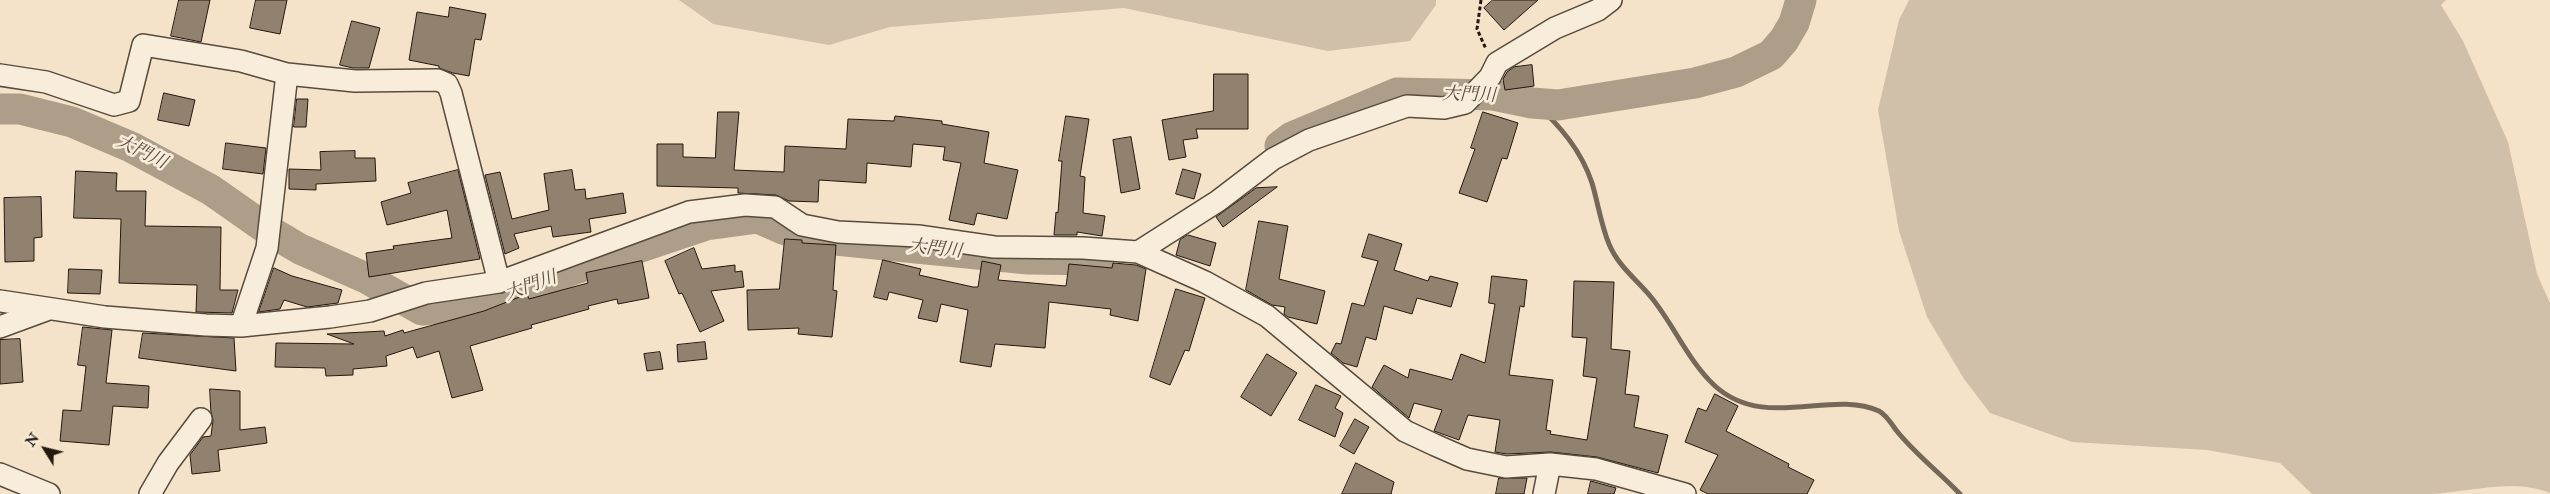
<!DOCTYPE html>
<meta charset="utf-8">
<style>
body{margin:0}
#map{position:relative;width:2550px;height:494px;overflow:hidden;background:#f4e3c8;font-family:"IM FELL Double Pica",serif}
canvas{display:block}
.north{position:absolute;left:20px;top:424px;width:50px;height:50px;-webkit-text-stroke:4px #f8eddb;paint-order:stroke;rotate:306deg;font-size:14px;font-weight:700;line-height:20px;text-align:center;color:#24180f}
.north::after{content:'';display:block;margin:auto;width:18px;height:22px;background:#24180f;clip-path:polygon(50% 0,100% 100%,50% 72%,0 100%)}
</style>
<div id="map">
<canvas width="2550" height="494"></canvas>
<div class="north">N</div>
</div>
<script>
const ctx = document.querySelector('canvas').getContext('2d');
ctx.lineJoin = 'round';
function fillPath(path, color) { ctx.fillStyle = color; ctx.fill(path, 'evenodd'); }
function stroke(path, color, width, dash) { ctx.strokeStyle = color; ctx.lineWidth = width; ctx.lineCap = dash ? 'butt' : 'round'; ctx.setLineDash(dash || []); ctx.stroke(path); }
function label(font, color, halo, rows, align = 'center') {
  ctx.font = font + ' "IM FELL Double Pica","Noto Serif JP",serif'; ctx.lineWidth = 5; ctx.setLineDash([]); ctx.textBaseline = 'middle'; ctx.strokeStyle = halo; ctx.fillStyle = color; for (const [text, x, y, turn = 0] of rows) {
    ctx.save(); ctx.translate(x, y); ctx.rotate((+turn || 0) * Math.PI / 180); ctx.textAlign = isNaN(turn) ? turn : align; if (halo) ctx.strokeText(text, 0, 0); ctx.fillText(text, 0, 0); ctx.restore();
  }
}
fillPath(new Path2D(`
 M679,0H1436V5L1410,41L1328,51L1124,8L890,27L829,45L713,24Z
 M1909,0H2446L2441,5L2463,41L2508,142L2537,274L2550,303V493C2515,478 2467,492 2430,494C2391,494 2351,494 2312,494L2280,463L2207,450L2072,442L1990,413L1964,379L1927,317L1899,231L1878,110L1899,20Z`), '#d1c0a9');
stroke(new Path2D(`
 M1536,104C1560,126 1581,150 1592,183C1598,203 1601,225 1609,244C1618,266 1637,280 1651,297C1674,325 1688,361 1715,386C1765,431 1831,389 1879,411C1885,414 1892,424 1896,430C1915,454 1939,472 1960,494`), '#766858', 5);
stroke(new Path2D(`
 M0,109H20L72,122L131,147L211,190L268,230L300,249L366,278L422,310L488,303L572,270L706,225L758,218L783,229L815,238L1028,259L1099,260
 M1280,146L1292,137L1397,93L1493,95L1532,103L1558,105L1695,83L1736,72L1771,55L1784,40L1794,23L1801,0`), '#ad9e89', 31);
const building = new Path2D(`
 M179,0H210L201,42L171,36Z
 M256,0H287L280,34L250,28Z
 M1493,0H1538L1504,30L1484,8Z
 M450,7L486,14L481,40L475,39L469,76L453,73L439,68V66L409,60L417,12L448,17Z
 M352,21L380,28L369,68H353L340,65Z
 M1532,65L1534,86L1505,90L1503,79L1507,72L1514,67Z
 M1214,74H1248V129H1196L1198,138L1183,140L1186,157L1169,160L1162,120L1213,111Z
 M164,93L195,100L189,126L158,120Z
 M297,99H308L306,127H294Z
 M718,112H739L734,170L784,172L785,146L846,149L848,119L894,121L895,116L942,121V124L989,132L984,163L1018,170L1007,219L977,213L974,225L949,220L961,163L943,160L945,147L913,144L911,167L867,163L866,183L819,180L818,202L789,201L776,195L738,193V188L657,186V144H683V157L715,158Z
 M1483,112L1518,123L1507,159L1502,158L1487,202L1459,193L1475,149L1471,148Z
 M1066,116L1089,119L1080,176L1085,177L1083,213L1105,216L1102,236L1077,232V235H1054L1056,212L1058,213L1062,161H1059Z
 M1131,137L1140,189L1121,193L1113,140Z
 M226,143L266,148L263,174L223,169Z
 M355,151V158H375L376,181L316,184V190L289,189V169L321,170L320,152Z
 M1183,169L1201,174L1194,199L1176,194Z
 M458,170L480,259L369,277L366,253L394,249L393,246L452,238L447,210L387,225L381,202L411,193L408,183Z
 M572,170L575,190L585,189L586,199L623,193L626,213L589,219L591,232L553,237L551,226L514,234L519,248L505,254L485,175L500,172L512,219L549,210L544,174Z
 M76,171L117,173L116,191H146L145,226L221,227L220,290H238L232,313L196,312L197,285L119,283L121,219L74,218Z
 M1277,187L1223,227L1216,217L1256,188Z
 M41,197L42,237L34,238V261L5,262L4,198Z
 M1259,221L1288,226L1279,279L1325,291L1317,324L1288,317L1284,314L1285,307L1272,305L1246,290Z
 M1369,234L1402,244L1394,270L1428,281L1430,276L1458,283L1451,307L1417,298L1412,314L1384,306L1376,340L1366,337L1357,367L1343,363L1331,353L1336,343L1341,344L1352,303L1364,306L1378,261L1362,257Z
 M1188,235L1216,243L1210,266L1176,255L1180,240Z
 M785,239L802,240V243L836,245L833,290L837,291L832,337L798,334L799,328L748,330L747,290L779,289Z
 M694,248L702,269L735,265V272L742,271L744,287L711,291L724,321L700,332L682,293L679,294L665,261Z
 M883,260L921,269L919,275L973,287H978L982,261L1001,265L998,280L1066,286L1069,264L1112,268L1113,263L1136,265L1146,269L1138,321L1110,315L1111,309L1049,302L1045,348L995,344L991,367L960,362L968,310L941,304L937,322L918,318L923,300L889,292L887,300L874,297Z
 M642,261L649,298L618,304L617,299L588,306L589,309L531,325L532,328L470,346L483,390L452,398L439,351L417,358L413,347L386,356L387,366L353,369V375L326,376L325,368L275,367L276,343L354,344L327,334L384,331L385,336L403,330L404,333L484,311L527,294L529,299L588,283L586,273Z
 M274,268L292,276L342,290L338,303L307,307L284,300L280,309L259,312Z
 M69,269L102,270L100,294L68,293Z
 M1492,276L1527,280L1524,307L1520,306L1509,375L1553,380L1546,430L1551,431L1550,434L1587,440L1597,378L1583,376L1587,338L1572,337L1574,281L1614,282L1611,349L1630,351L1625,394L1639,396L1634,427L1668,435L1658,473L1597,457L1551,452L1507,454L1495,452L1500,420L1468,415L1459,440L1434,431L1442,410L1414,403L1409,418L1372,387L1384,365L1408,378L1410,369L1452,380L1461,354L1485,363L1495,304L1489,303Z
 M1176,289L1205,298L1189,351L1185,350L1170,385L1150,377Z
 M83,327L112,330L106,383L149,386L148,408L113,406L109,445L60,441L63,410L81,411L86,366L78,365Z
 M143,333L234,338L236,371L139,358Z
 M20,339L23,382L0,384V340Z
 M705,342L707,359L678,362L677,345Z
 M660,352L663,369L647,371L644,354Z
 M1267,354L1297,373L1271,416L1241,397Z
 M1316,385L1341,396L1335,408L1343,413L1335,437L1299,420Z
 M210,389L240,391V430L265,427L267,443L218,450L220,471L192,474L190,455L203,437L211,436L213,420L211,412Z
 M1715,394L1738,406L1726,431L1789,464L1788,467L1814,480L1807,494H1708L1700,490L1718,455L1685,442L1698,408L1706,411Z
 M1355,419L1369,427L1354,454L1340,446Z
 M1356,463L1394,482L1391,494H1342Z
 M1499,478H1527L1524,494H1496Z
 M1591,481L1616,488L1614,494H1588Z`);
fillPath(building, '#90826f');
stroke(building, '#24180f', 1);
const minor = new Path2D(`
 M0,75L46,82L114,105L129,101L143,45L241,61L287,74L355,81L438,80L447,84L451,93L499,282
 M1138,252L1218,201L1273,159L1309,140L1407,106L1444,108L1465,103L1490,77L1497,63L1555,28L1598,10L1611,0
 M0,301L105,317L206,325L241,326L330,317L370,311L426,293L499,282L689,212L745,205L775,207L802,225L838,232L918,236L994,247L1083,248L1138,252L1205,282L1267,316L1405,431L1435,445L1467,459L1506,467L1550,464L1596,469L1685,494
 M241,326L267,248L287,74
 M0,327L49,309
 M0,474L49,494
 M150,494L168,463L201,419
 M1544,494L1550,464`);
stroke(minor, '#584b3d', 24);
stroke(new Path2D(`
 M1481,0L1477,29L1486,49`), '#24180f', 3, [4, 2.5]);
stroke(minor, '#f8eddb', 21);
label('italic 18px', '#5b4e40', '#f8eddb', [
 ["大門川",1469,96,2],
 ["大門川",141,153,26],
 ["大門川",935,250,6],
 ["大門川",531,287,-20]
]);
</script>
